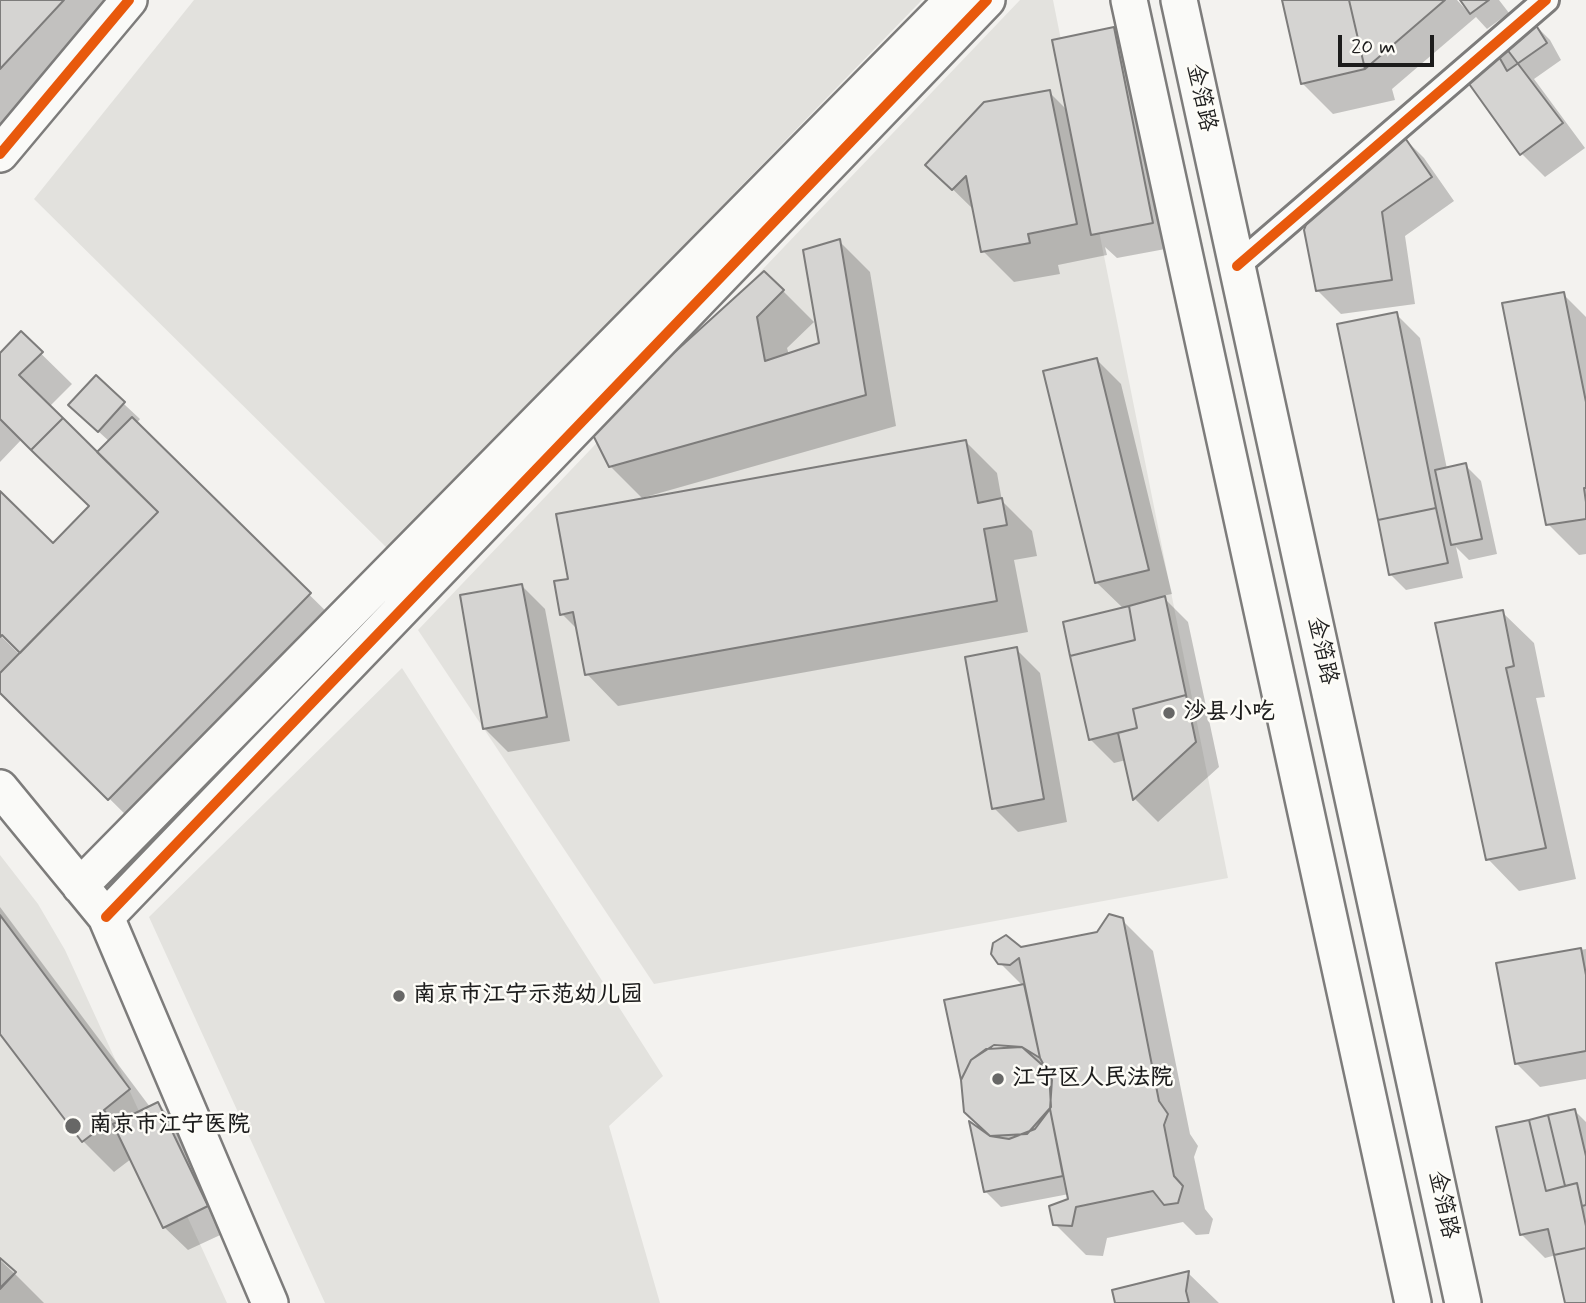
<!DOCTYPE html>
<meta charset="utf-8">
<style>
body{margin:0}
#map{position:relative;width:1586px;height:1303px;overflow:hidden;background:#f3f2ef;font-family:Mynerve,sans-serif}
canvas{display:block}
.scale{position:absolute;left:1338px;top:35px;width:96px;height:32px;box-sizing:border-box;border:4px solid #1c1c1c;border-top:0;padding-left:9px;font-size:21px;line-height:24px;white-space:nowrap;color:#1c1c1c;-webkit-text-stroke:5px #fdfcf7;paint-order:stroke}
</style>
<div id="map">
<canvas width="1586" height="1303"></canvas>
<div class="scale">20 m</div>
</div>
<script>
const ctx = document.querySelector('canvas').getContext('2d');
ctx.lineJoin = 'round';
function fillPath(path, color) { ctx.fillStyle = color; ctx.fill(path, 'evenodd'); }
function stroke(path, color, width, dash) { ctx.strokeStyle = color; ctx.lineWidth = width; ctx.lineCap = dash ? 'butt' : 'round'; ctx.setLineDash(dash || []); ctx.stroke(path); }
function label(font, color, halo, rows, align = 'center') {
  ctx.font = font + ' Mynerve,"LXGW WenKai TC",sans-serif'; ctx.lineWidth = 5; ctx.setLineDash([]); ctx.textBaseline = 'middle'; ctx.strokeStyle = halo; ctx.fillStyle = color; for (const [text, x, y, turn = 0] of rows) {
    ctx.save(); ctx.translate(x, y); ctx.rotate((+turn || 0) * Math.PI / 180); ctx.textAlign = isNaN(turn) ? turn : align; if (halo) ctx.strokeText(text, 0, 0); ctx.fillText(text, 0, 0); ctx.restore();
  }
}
fillPath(new Path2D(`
 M1020,0H1053L1228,878L654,984L418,630Z
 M402,668L663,1076L609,1126L660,1303H325L149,917Z
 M0,855L38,904L65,950L227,1303H0Z`), '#e3e2de');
fillPath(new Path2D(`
 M194,0H922L388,549L34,199Z`), '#e2e1dd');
fillPath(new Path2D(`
 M0,0H123L0,133Z
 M1284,0H1457L1468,12L1470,10L1462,0H1499L1509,13L1487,29L1476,17L1392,89L1395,100L1333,114L1302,83Z
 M1534,24L1550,40L1561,60L1534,79L1585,148L1545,177L1521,153L1464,74Z
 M1113,29L1137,53L1176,247L1117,258L1105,247L1107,255L1058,265L1060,274L1014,282L983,251L975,211L928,165L1049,92L1068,111Z
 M1400,134L1424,158L1454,201L1405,236L1415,304L1341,314L1317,290Z
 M839,241L870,272L896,426L642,498L610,466L592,429L783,291L814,322L787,348L789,355L821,344Z
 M1563,294L1586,317V554L1579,555L1548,524Z
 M1396,314L1420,338L1447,469L1465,465L1481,481L1497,554L1469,560L1456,547L1463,578L1406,590L1390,574Z
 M21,334L72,384L49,407L97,454L110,442L87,421L96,378L140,419L136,424L340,625L140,829L5,695L3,697L0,694V635L25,660L27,658L4,634H0V494L53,545L91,506L22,439L0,462V355Z
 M1097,360L1121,384L1172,594L1162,596L1188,622L1219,767L1158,822L1135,799L1126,760L1114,763L1090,739L1124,609L1097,583Z
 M966,442L997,473L1002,501L1032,531L1037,556L1014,560L1028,632L618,706L587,674L579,631L562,614L570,580Z
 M522,586L545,609L570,741L508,752L484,728Z
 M1502,612L1534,643L1545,697L1536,698L1576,879L1519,891L1488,859Z
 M1016,649L1040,673L1067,822L1018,832L994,808Z
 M0,907L150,1107L158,1104L181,1128L231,1230L188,1250L164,1227L131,1159L114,1172L83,1141L0,1031Z
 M1122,920L1153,951L1190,1134L1198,1146L1194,1157L1205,1209L1213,1219L1209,1234L1196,1235L1183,1222L1107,1238L1103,1256L1086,1255L1055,1224L1070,1200L1069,1194L1001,1207L985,1191L989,1138L991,1136L965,1111L963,1080L1023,986L999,962L1020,949L1098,933ZM994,1044H1014V1049L983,1051Z
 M1586,949V1079L1540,1087L1516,1063L1498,964Z
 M1575,1111L1586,1122V1303H1567L1556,1255L1545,1258L1521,1234Z
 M0,1260L14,1273L44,1303H0Z
 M1188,1273L1219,1303H1116Z`), '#0003');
const building = new Path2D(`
 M0,0H64L0,69Z
 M1282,0H1349L1365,69L1301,84Z
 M1349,0H1445L1365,69Z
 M1460,0H1489L1470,14Z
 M1534,22L1547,43L1507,71L1493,46Z
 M1114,27L1153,223L1091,235L1052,40Z
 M1503,44L1563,123L1520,155L1462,74Z
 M1050,90L1077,224L1028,234L1030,243L981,252L966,176L952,190L925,165L984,102Z
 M1401,132L1432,177L1382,212L1392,280L1316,291L1304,230L1318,192Z
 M840,239L866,395L609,467L590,429L764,271L784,290L757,317L765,361L819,343L803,250Z
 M1564,292L1586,402V488H1584L1586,502V519L1546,525L1502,303Z
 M1397,312L1436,508L1378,520L1337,324Z
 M21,331L43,352L19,375L63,418L31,450L0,419V353Z
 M1097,358L1149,570L1095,583L1043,371Z
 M96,375L125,402L98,432L68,405Z
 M132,417L311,593L108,800L0,693V673L158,512L97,452Z
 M63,418L158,512L20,653L2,635L0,637V491L53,543L89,506L31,450Z
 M966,440L978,503L1002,498L1007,525L984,529L997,601L585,675L573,612L560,615L554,581L568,579L556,514Z
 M1466,463L1482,539L1451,545L1435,470Z
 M1436,508L1448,563L1389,575L1378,520Z
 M522,584L547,717L483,729L460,595Z
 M1165,596L1186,695L1133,709L1137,728L1089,740L1070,656L1135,640L1129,606Z
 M1129,606L1135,640L1070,656L1063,622Z
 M1503,610L1514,666L1506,668L1546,848L1486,860L1435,623Z
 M1017,647L1044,799L992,809L965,657Z
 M1186,695L1196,742L1133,800L1118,733L1137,728L1133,709Z
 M1109,914L1123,918L1159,1101L1168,1114L1164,1125L1174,1176L1183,1186L1178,1203L1164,1205L1153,1191L1076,1207L1072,1226L1053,1225L1049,1206L1068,1199L1050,1109L1052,1080L1040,1058L1019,958L1010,965L998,964L991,954L993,943L1006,935L1021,947L1097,932Z
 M0,915L130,1089L104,1110L111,1120L82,1142L0,1034Z
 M1581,948L1586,975V1051L1515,1064L1496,963Z
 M1024,984L1040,1058L1022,1047L994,1045L971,1060L961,1080L944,1000Z
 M1022,1047L1049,1071L1051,1107L1027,1134L990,1136L964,1112L961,1080L971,1060L986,1049Z
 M158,1102L208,1206L163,1228L113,1124Z
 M1050,1109L1063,1176L984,1192L969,1121L990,1136L1009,1139L1035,1129Z
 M1575,1109L1586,1156V1205L1582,1206L1577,1183L1565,1186L1548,1115Z
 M1548,1115L1565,1186L1546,1191L1529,1120Z
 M1529,1120L1546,1191L1577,1183L1586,1226V1248L1554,1255L1548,1229L1520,1235L1496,1127Z
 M1586,1248V1303H1565L1554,1255Z
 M0,1258L16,1272L0,1289Z
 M0,1258L16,1272L0,1288Z
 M1189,1271L1186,1291L1189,1303H1115L1112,1290Z`);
fillPath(building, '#d5d4d2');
stroke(building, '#7d7c7b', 2);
const street = new Path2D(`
 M1237,266L1546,0`);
const secondary = new Path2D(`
 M1129,0L1413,1303
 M1179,0L1463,1303
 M0,154L129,0
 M0,788L106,917L270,1303
 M80,886L953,0
 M106,917L987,0`);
stroke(street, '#7d7c7b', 30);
stroke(secondary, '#7d7c7b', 40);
stroke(street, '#fafaf8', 24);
stroke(secondary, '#fafaf8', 35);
stroke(new Path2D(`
 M0,154L129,0
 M1237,266L1546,0
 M106,917L987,0`), '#e8590c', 10);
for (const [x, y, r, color] of [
 [1169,713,7,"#676766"],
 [399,996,7,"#676766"],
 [998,1079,7,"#676766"],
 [73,1126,9,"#676766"]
]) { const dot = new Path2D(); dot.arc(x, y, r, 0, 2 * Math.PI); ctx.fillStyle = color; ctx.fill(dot); stroke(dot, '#fdfcf7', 2.5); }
label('23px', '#1c1c1c', '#fdfcf7', [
 ["金箔路",1200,98,78],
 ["金箔路",1321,651,78],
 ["金箔路",1442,1205,78]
]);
label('bold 23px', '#1c1c1c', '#fdfcf7', [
 ["沙县小吃",1183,713],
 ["南京市江宁示范幼儿园",413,996],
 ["江宁区人民法院",1012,1079],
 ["南京市江宁医院",89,1126]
], 'left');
</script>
